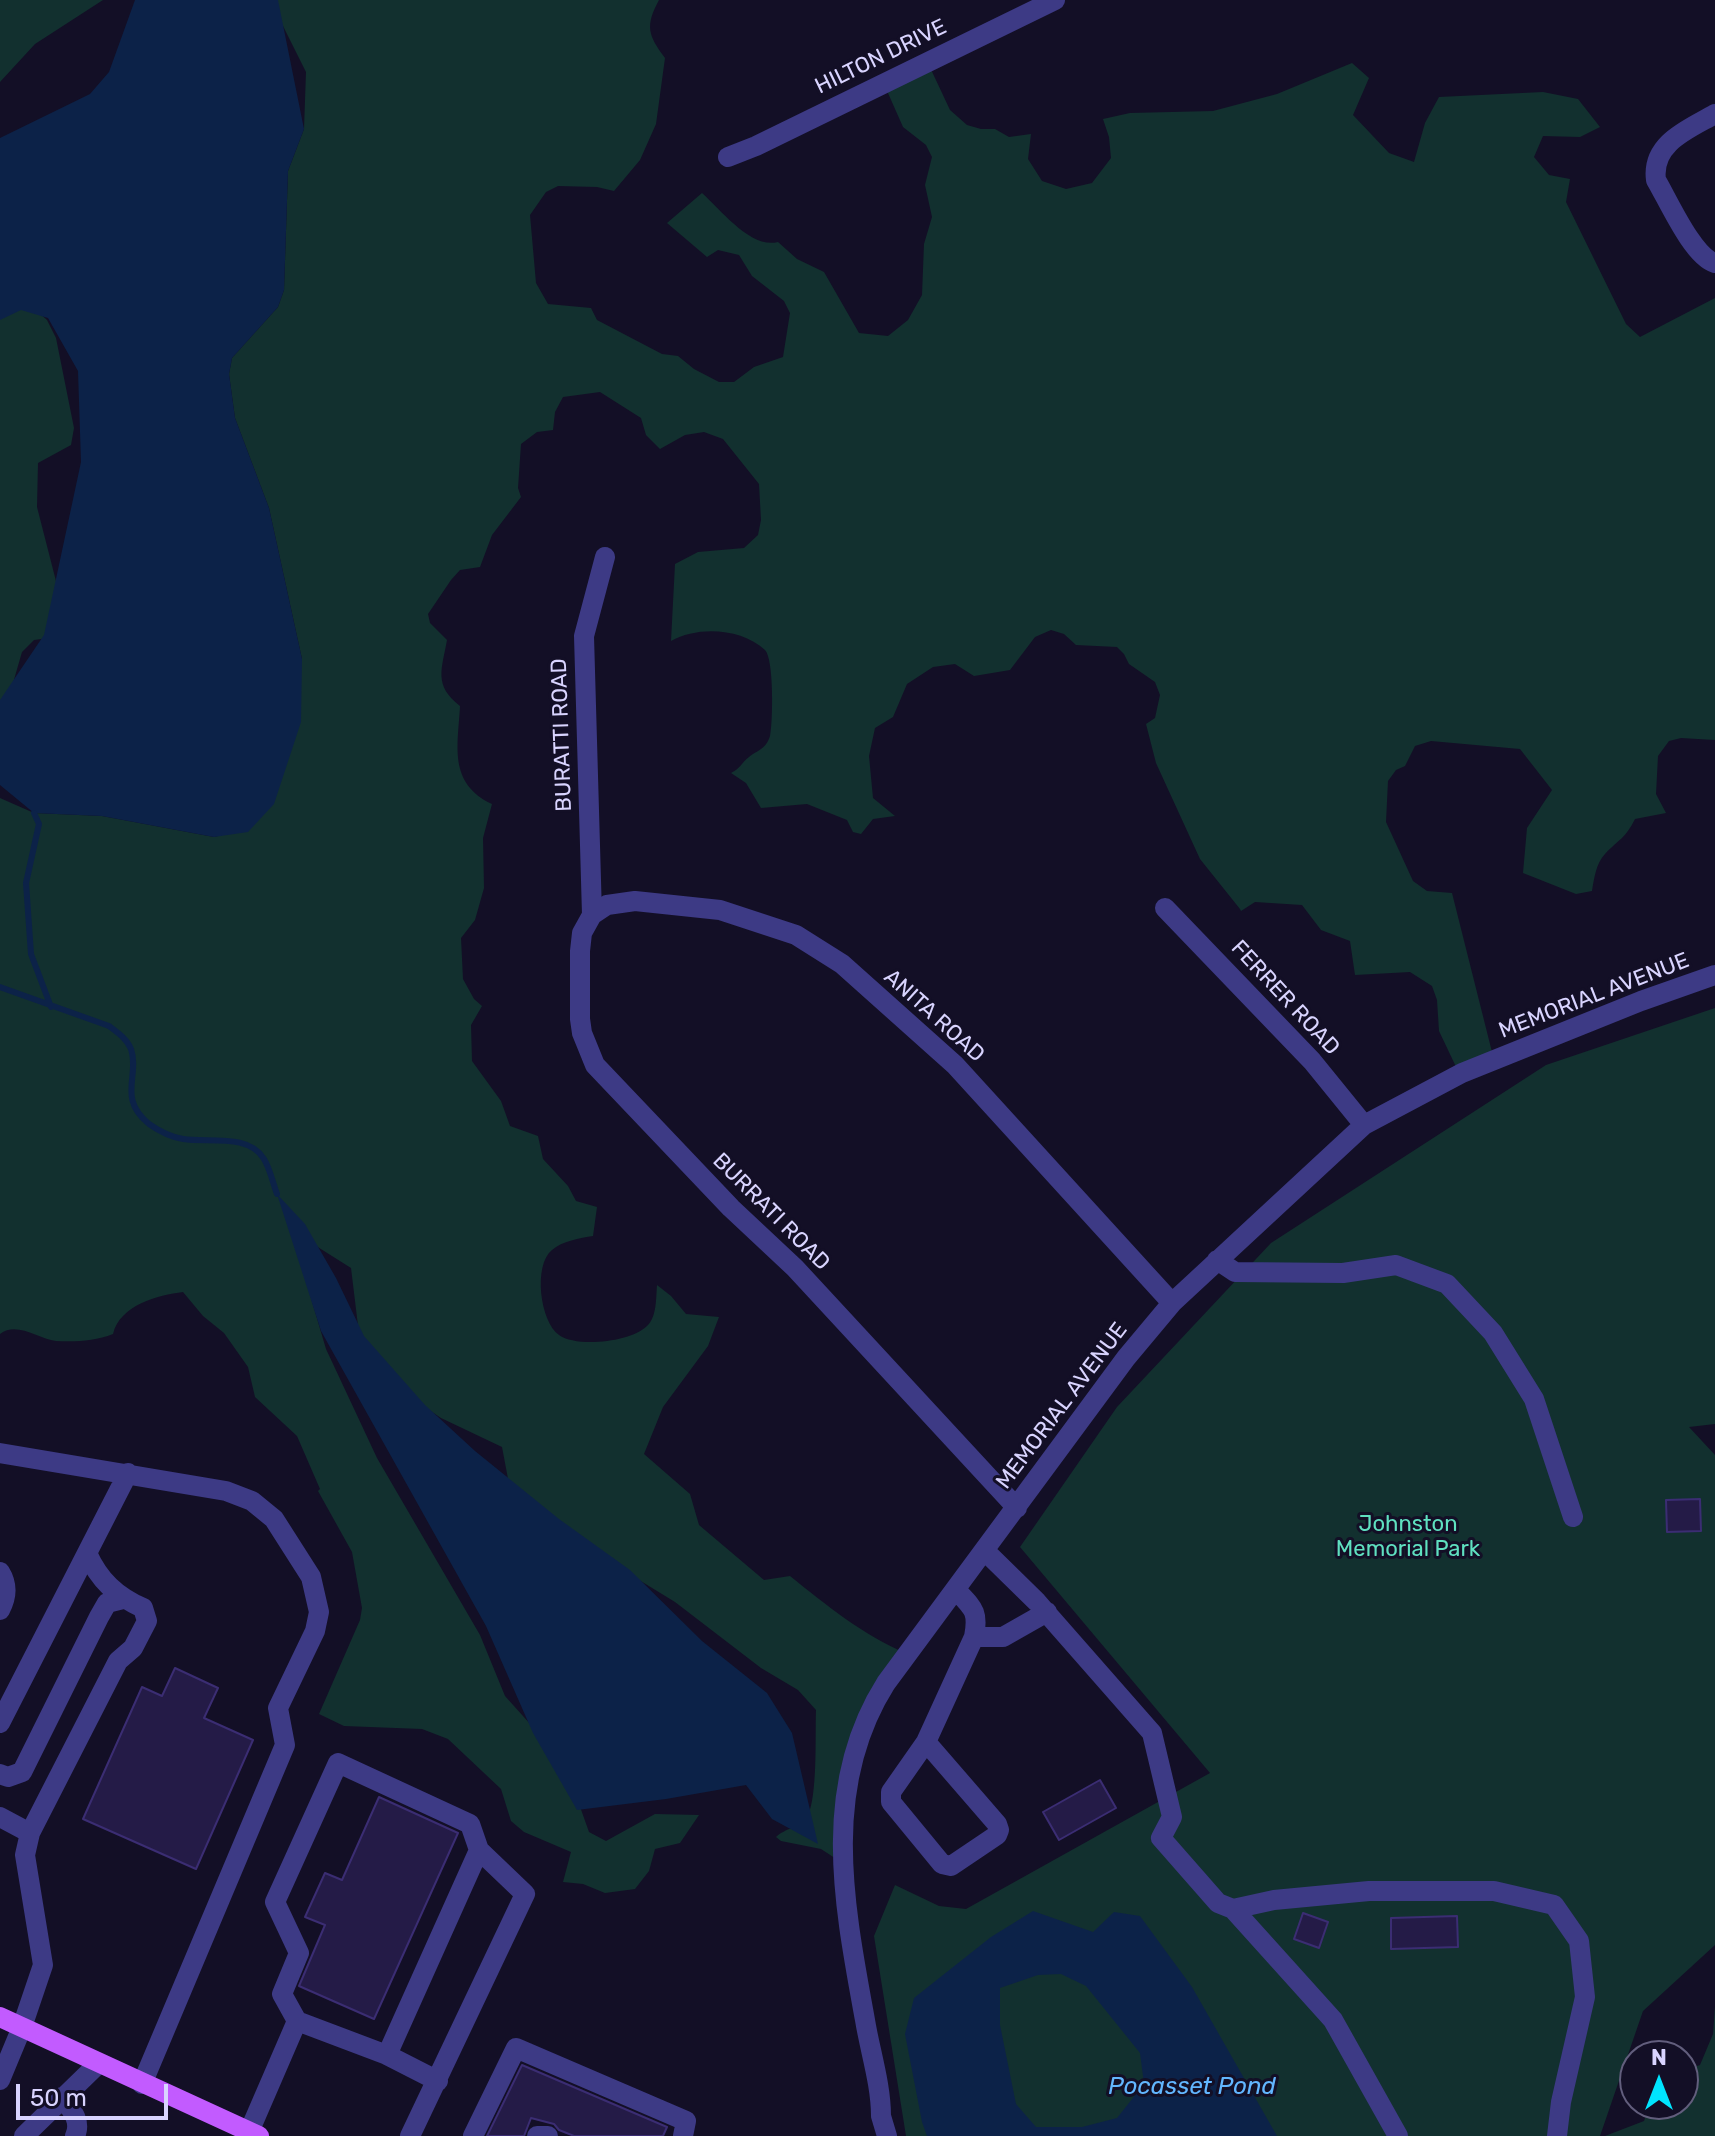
<!DOCTYPE html>
<style>
body{margin:0}
#map{position:relative;width:1715px;height:2136px;overflow:hidden;background:#130f26;font-family:Rubik,sans-serif}
canvas{display:block}
.north{position:absolute;left:1619px;top:2040px;width:80px;height:80px;box-sizing:border-box;background:#130f26;border:2px solid #625e7d;border-radius:50%;rotate:0deg;font-size:22px;font-weight:700;line-height:32px;text-align:center;color:#d9d4ff}
.north::after{content:'';display:block;margin:auto;width:28px;height:36px;background:#00e5ff;clip-path:polygon(50% 0,100% 100%,50% 72%,0 100%)}
.scale{position:absolute;left:16px;top:2084px;width:152px;height:36px;box-sizing:border-box;border:4px solid #d9d4ff;border-top:0;padding-left:10px;font-size:24px;line-height:28px;white-space:nowrap;color:#d9d4ff;-webkit-text-stroke:6px #130f26;paint-order:stroke}
</style>
<div id="map">
<canvas width="1715" height="2136"></canvas>
<div class="north">N</div>
<div class="scale">50 m</div>
</div>
<script>
const ctx = document.querySelector('canvas').getContext('2d');
ctx.lineJoin = 'round';
function fillPath(path, color) { ctx.fillStyle = color; ctx.fill(path, 'evenodd'); }
function stroke(path, color, width, dash) { ctx.strokeStyle = color; ctx.lineWidth = width; ctx.lineCap = dash ? 'butt' : 'round'; ctx.setLineDash(dash || []); ctx.stroke(path); }
function label(font, color, halo, rows, align = 'center') {
  ctx.font = font + ' Rubik,sans-serif'; ctx.lineWidth = 6; ctx.setLineDash([]); ctx.textBaseline = 'middle'; ctx.strokeStyle = halo; ctx.fillStyle = color; for (const [text, x, y, turn = 0] of rows) {
    ctx.save(); ctx.translate(x, y); ctx.rotate((+turn || 0) * Math.PI / 180); ctx.textAlign = isNaN(turn) ? turn : align; if (halo) ctx.strokeText(text, 0, 0); ctx.fillText(text, 0, 0); ctx.restore();
  }
}
fillPath(new Path2D(`
 M0,0H103L35,44L0,82Z
 M277,0H659C645,26 648,35 665,58L656,124L640,160L614,191L597,187L558,186L546,192L530,215L536,283L548,304L591,308L597,320L662,354L678,356L694,369L719,382H734L754,367L783,357L790,313L784,301L752,276L739,255L718,250L707,257L667,223L702,193C722,211 751,249 778,242L797,259L824,272L859,333L888,336L908,320L922,295L924,244L932,217L925,185L932,157L926,145L903,127L884,84L927,61L950,110L967,125L981,129H995L1009,137L1031,134L1028,159L1042,181L1066,189L1092,183L1111,158L1109,137L1103,119L1130,113L1213,111L1277,94L1352,63L1369,78L1353,115L1389,153L1414,162L1425,123L1439,97L1543,92L1578,99L1600,127L1580,137L1543,136L1534,157L1549,175L1570,179L1566,202L1626,324L1640,337L1715,298V740L1681,738L1669,741L1658,756L1656,794L1666,813L1635,819C1625,839 1619,839 1605,854C1596,863 1594,879 1592,891L1576,894L1523,873L1527,828L1552,790L1520,749L1431,741L1415,746L1405,766L1396,770L1388,781L1386,822L1413,881L1427,891L1452,893L1493,1056L1458,1071L1439,1031L1437,1000L1432,986L1410,972L1355,975L1350,941L1321,930L1302,905L1255,902L1241,911L1240,909L1200,859L1156,763L1146,724L1155,718L1160,695L1155,682L1129,664L1124,654L1117,647L1076,645L1064,634L1051,630L1035,637L1010,670L974,676L955,664L933,667L907,684L893,717L875,728L869,756L873,798L895,816L873,819L861,834L853,832L847,820L807,804L761,808L746,783L731,773C740,769 742,762 749,757C758,750 766,749 770,736C773,722 774,659 765,650C741,628 698,626 671,641L675,564L698,552L744,548L758,535L761,520L759,484L723,439L704,432L685,435L660,449L646,435L641,418L600,392L563,397L555,412L553,430L537,432L521,444L518,488L521,497L492,535L480,567L460,570L451,580L428,614L430,623L447,640C442,669 433,685 460,706C458,746 448,783 492,804L483,838L484,888L475,920L461,938L463,979L474,999L482,1006L471,1025L472,1061L501,1101L510,1126L538,1136L543,1159L568,1186L576,1201L597,1207L593,1236C580,1238 562,1241 552,1250C533,1265 540,1322 559,1335C577,1348 631,1342 647,1326C657,1317 656,1297 657,1285L671,1296L686,1314L719,1317L708,1346L663,1407L644,1454L690,1494L699,1525L764,1580L790,1576C825,1604 864,1636 906,1653L852,1765L844,1864L821,1849L781,1841L776,1837C785,1828 800,1828 807,1817C818,1798 815,1734 816,1710L798,1690L761,1668L675,1602L546,1523L509,1484L502,1447L441,1418L388,1382L360,1342L351,1268L305,1239L311,1298L326,1349L377,1458L480,1635L505,1696L549,1745L573,1787L589,1832L606,1841L655,1814L699,1815L680,1843L655,1849L649,1871L635,1889L605,1893L583,1884L563,1882L571,1852L524,1832L511,1821L501,1789L448,1739L422,1729L344,1726L319,1714L360,1620L362,1608L352,1552L318,1491L320,1489L297,1436L255,1397L248,1367L224,1333L203,1316L183,1292C158,1295 120,1305 113,1334C95,1341 76,1342 56,1341C38,1339 17,1321 0,1334V798L34,813L102,816L214,837L226,834L302,659L269,508L235,418L229,374L232,358L278,307L284,290L288,171L304,129L306,72L279,18Z
 M34,308L47,320L56,338L74,428L71,445L38,463L37,507L57,585L63,636L34,640L22,652L0,728V312Z
 M1715,1008V1424L1689,1427L1715,1455V1945L1643,2011L1600,2136H906L874,1936L895,1885L939,1906L966,1909L1210,1773L1020,1547L1117,1407L1271,1243L1546,1065Z
 M1715,2006V2136H1605L1644,2121L1650,2104H1683V2071L1700,2065L1713,2034Z`), '#12302f');
fillPath(new Path2D(`
 M135,0H278L304,129L288,171L284,290L278,307L232,358L229,374L235,418L269,508L302,659L301,722L274,804L248,832L214,837L102,816L34,813L0,785V700L44,635L81,462L78,371L48,318L21,310L0,320V138L90,94L109,72Z
 M277,1194L305,1224L336,1278L364,1336L425,1405L475,1451L559,1519L630,1570L702,1641L767,1693L792,1733L818,1844L772,1819L746,1785L666,1799L577,1810L533,1733L486,1626L321,1331Z
 M1033,1911L1093,1932L1114,1912L1140,1916L1192,1987L1277,2136H927L922,2122L905,2034L914,1998L991,1937ZM1061,1974L1086,1986L1140,2053L1144,2084L1117,2118L1082,2127H1036L1016,2104L1000,2025V1988L1038,1975Z`), '#0c2248');
stroke(new Path2D(`
 M34,813L39,824L26,883L31,954L51,1007
 M0,987L109,1026C117,1032 127,1039 131,1049C140,1076 117,1098 149,1124C159,1131 170,1137 183,1139C208,1143 249,1133 264,1159C270,1169 273,1183 277,1194`), '#0c2248', 6);
const building = new Path2D(`
 M1700,1499L1701,1531L1667,1532L1666,1500Z
 M175,1668L218,1688L204,1718L253,1740L196,1869L83,1819L142,1687L162,1696Z
 M1100,1780L1116,1808L1059,1840L1043,1812Z
 M379,1797L458,1833L374,2019L299,1986L325,1925L305,1917L325,1873L342,1880Z
 M1303,1913L1328,1922L1319,1948L1294,1939Z
 M1457,1916L1458,1947L1391,1949V1918Z
 M522,2065L667,2127L663,2136H574L559,2130L554,2124L531,2118L524,2136H487Z`);
fillPath(building, '#241b47');
stroke(building, '#3b2d73', 2);
stroke(new Path2D(`
 M1715,114C1689,129 1651,143 1656,180C1668,200 1693,257 1715,263
 M728,157L756,146L1055,0
 M1165,908L1312,1061L1364,1125
 M592,915L584,636L605,557
 M1217,1260L1235,1272L1343,1273L1396,1265L1447,1284L1493,1333L1534,1399L1573,1517
 M0,1453L226,1491L252,1501L274,1519L311,1577L319,1612L315,1631L278,1708L285,1745L142,2084
 M1017,1508L795,1268L731,1208L595,1065L582,1033L580,1019V951L582,933L592,915L607,905L635,901L720,910L796,935L842,964L955,1065L1172,1303
 M985,1551L1037,1602L1152,1733L1172,1817L1161,1838L1218,1903L1233,1909L1333,2020L1398,2136
 M0,1572C8,1585 7,1597 0,1610
 M974,1637H1003L1047,1612
 M0,1723L128,1473
 M926,1742L997,1824L999,1830L997,1835L951,1866L942,1864L891,1802V1792L926,1742L974,1637C979,1611 973,1608 956,1590
 M0,1774L8,1777L22,1772L99,1617L107,1603L123,1599
 M0,1817L30,1833
 M1233,1909L1274,1900L1369,1891H1494L1554,1905L1579,1941L1585,1997L1561,2102L1557,2136
 M297,2021L282,1994L299,1953L275,1902L338,1763L470,1824L479,1850
 M0,2080L22,2027L43,1965L25,1855L30,1833L118,1661L133,1648L147,1621L143,1608C116,1596 99,1580 87,1553
 M62,2097C71,2109 82,2121 75,2136
 M249,2132L297,2021L387,2055
 M24,2136L98,2064
 M410,2136L525,1894L479,1850L387,2055L438,2081
 M473,2136L516,2048L686,2121L683,2136
 M537,2136H548
 M887,2136L881,2116C881,2084 870,2051 865,2020C844,1905 820,1787 886,1683L1126,1358L1172,1303L1364,1125L1462,1073L1641,1001L1715,975`), '#3d3a85', 20);
stroke(new Path2D(`
 M0,2017L259,2136`), '#c25bff', 20);
label('22px', '#d9d4ff', '#130f26', [
 ["HILTON DRIVE",881,57,-26],
 ["BURATTI ROAD",562,735,-92],
 ["MEMORIAL AVENUE",1594,996,-21],
 ["FERRER ROAD",1285,998,47],
 ["ANITA ROAD",934,1016,42],
 ["BURRATI ROAD",771,1212,45],
 ["MEMORIAL AVENUE",1062,1406,-53]
]);
label('22px', '#5fe0c0', '#130f26', [
 ["Johnston",1408,1525],
 ["Memorial Park",1408,1550]
]);
label('italic 24px', '#62b6ff', '#130f26', [
 ["Pocasset Pond",1192,2087]
]);
</script>
